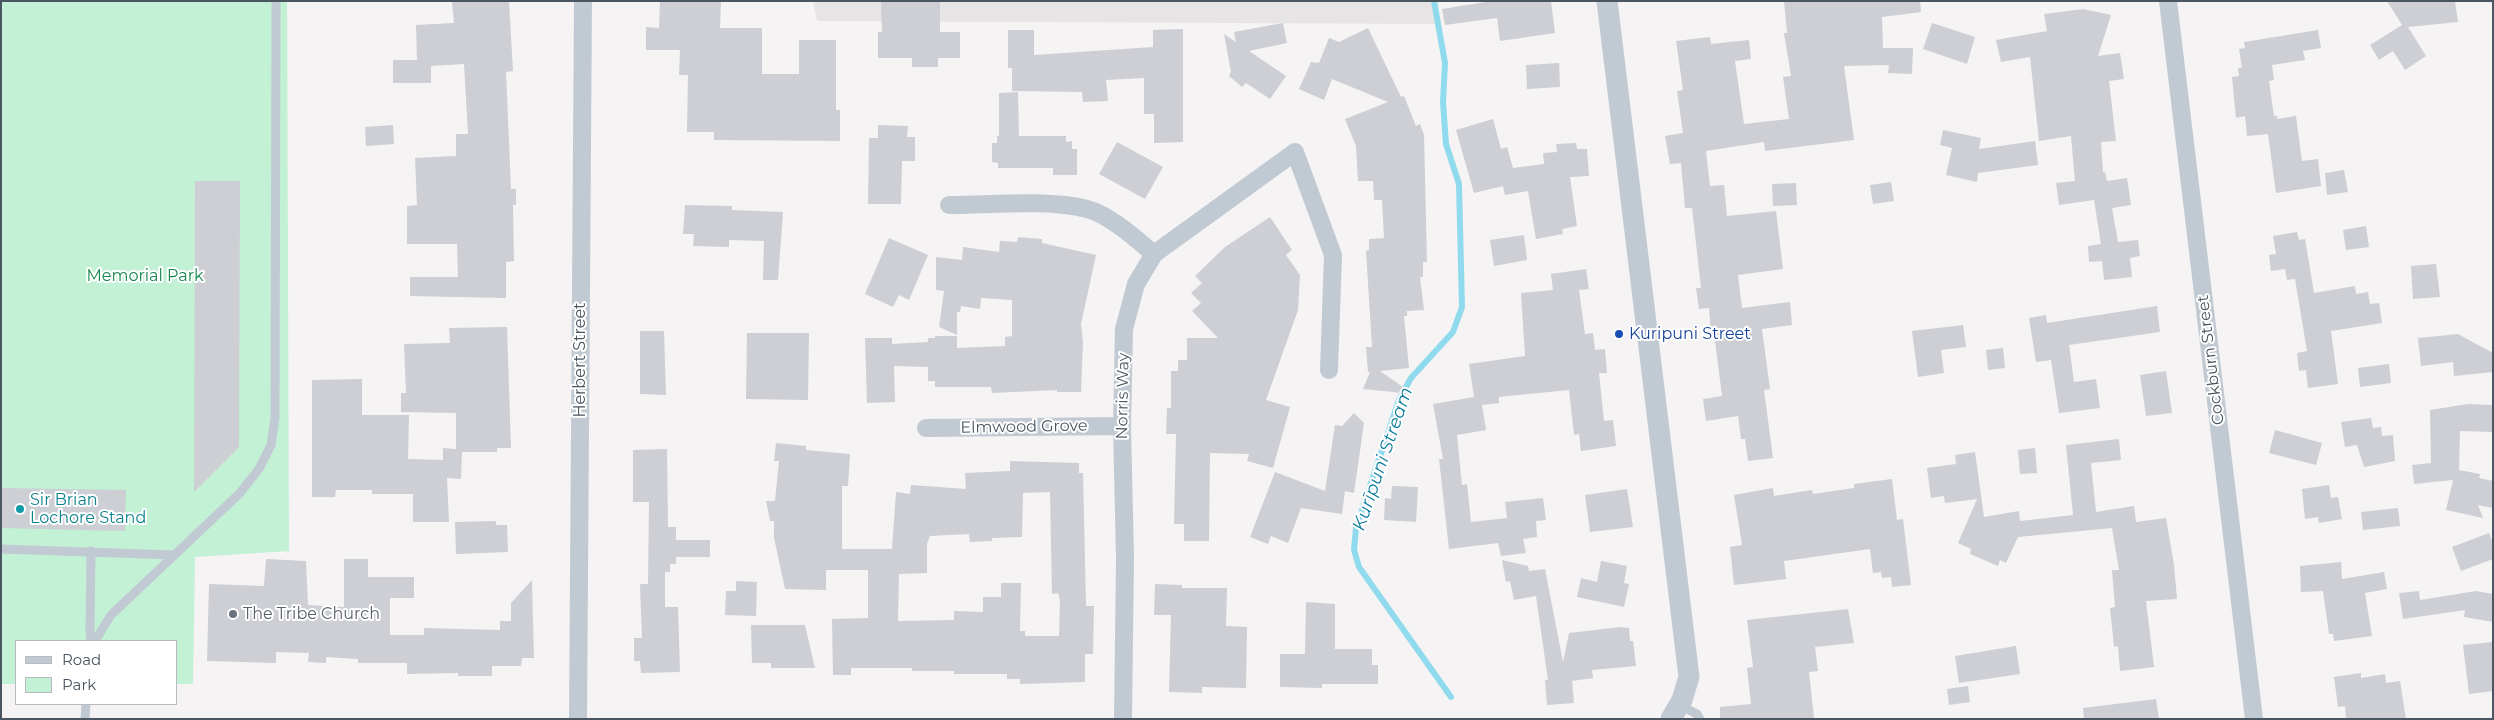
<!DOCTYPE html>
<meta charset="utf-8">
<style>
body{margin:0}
#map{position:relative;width:2494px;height:720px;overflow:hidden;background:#f5f3f3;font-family:Montserrat,sans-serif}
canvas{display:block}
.frame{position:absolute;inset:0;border:2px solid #4a5661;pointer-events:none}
.legend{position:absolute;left:15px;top:640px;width:162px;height:65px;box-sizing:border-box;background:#fff;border:1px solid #b7bbc0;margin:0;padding:6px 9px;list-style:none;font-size:15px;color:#4a5661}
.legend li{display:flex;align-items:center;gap:10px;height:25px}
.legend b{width:25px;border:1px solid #b7bbc0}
</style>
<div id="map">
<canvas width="2494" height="720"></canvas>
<div class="frame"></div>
<ul class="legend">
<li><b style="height:6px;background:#c1cad2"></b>Road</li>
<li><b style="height:14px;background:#c3f1d5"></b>Park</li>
</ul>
</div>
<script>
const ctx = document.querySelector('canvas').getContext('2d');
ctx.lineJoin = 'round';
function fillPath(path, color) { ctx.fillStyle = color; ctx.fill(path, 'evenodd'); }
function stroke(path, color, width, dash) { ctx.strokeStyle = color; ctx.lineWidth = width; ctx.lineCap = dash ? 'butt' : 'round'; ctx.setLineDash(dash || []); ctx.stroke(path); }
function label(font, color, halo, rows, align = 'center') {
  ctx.font = font + ' Montserrat,sans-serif'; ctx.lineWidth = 4; ctx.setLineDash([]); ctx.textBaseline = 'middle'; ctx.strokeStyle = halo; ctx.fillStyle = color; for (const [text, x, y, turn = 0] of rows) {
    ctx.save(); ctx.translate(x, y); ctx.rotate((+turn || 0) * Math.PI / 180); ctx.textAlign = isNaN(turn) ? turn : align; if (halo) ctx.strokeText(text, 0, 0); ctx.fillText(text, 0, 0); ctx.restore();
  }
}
fillPath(new Path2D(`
 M813,1H1433L1435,24L817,21Z`), '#e6e4e5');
fillPath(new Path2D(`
 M1,1H287L289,551L195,557L193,684H176V641H16V684H1Z`), '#c3f1d5');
stroke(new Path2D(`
 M1434,1L1445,63L1443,102L1446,144L1459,184L1462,307L1453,332L1411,378L1399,400L1356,528L1354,550L1359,567L1451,697`), '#90daee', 6);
fillPath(new Path2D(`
 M452,1H509L513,71L506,72L511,189H516V205H513L514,261L506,262V298L410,296V277H458L457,244H407V206L417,205L415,158L456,156V134H468L464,64L431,66V83H393V60H417L416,25L454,23Z
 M660,1H721L720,28H762V74H799V40H836V110H840V141L714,140V132H687L688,75H679L680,50H646V27L659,28Z
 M881,1H940V32H960V58H938V67H912V58H878V32H882Z
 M1492,1H1551L1555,33L1500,41L1497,18L1445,25L1442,9Z
 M1784,1H1920L1921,12L1882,17L1883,48H1913L1912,74L1888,73L1889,65L1844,66L1854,140L1765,151L1764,142L1706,151L1710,186L1724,185L1727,216L1776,211L1783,269L1738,275L1742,308L1790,302L1792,325L1762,329L1770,389L1764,390L1773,458L1748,461L1745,439H1741L1738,416L1706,421L1703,399L1722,396L1714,333L1711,334L1709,308L1699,309L1696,288H1701L1692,208H1685L1681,163L1670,164L1665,136L1683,133L1677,91L1683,90L1676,41L1710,37L1711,44L1749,40L1751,59L1735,61L1744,124L1789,119L1783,77L1791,76L1784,33H1787Z
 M2387,1H2455L2458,22L2408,27L2426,56L2405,70L2393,51L2379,60L2370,45L2402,25Z
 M2083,9L2111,15L2098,56L2120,53L2124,79L2109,81L2116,141L2101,142L2103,172H2105L2107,181L2127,178L2131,205L2112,208L2118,242L2138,240L2140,256L2130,258L2132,277L2104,280L2102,261L2089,262L2088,246L2101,244L2094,200L2059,205L2056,183L2075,181L2071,136L2039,141L2030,57L2001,62L1996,40L2047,31L2044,14Z
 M1283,23L1287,43L1249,51L1286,76L1270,99L1246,83L1242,87L1229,76L1231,72L1224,34L1236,42L1234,32Z
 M1932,23L1975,37L1967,64L1923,49Z
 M1368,28L1401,97L1404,96L1416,126L1420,124L1424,135L1427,262H1423V277H1420L1424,310L1407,311V316H1404L1409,368L1380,371L1413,394L1363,389L1370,372H1368L1366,347H1372L1366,251L1369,250V239L1384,238L1382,200H1374L1373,181H1358L1356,146L1345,119L1388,102L1332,79L1324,100L1299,89L1311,62L1319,63L1329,38L1339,42Z
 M1183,29V142L1154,143V114H1144V78L1106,80L1108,101L1083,102L1082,92L1012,91V68H1008V30H1034V55L1153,47V30Z
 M2318,30L2321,48L2303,51L2305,60L2272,65L2274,80L2269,81L2274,116H2277V119L2296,116L2302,161L2318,159L2321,186L2276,193L2268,134L2247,136L2245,116L2236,118L2232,77L2239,76L2238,68H2242L2239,49L2245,48L2244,42Z
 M1559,63L1560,87L1527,89L1526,65Z
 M1018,92L1019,136H1066V142L1072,141V149H1077V175H1053V168H998V163L992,162V143H997V136H999V93Z
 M1493,119L1501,149L1507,147L1513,168L1544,164L1543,153L1557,152L1556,144L1576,143L1577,149H1587L1589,176L1570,177L1577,226L1562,229L1563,234L1536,239L1528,191L1505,195L1503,186L1474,193L1456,130Z
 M393,125L394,144L366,146L365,127Z
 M878,125L908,126L907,137H915V161H902L901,204H868L869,138H878Z
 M1943,130L1981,138L1979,149L2035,141L2038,165L1978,173L1977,182L1946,175L1952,148L1940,145Z
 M1117,142L1163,167L1145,199L1099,174Z
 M2344,170L2348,192L2327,195L2325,173Z
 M195,181H240L239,447L194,492Z
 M1891,182L1894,201L1873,204L1870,185Z
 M1796,183L1797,205L1773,206L1772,184Z
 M685,205L732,206V210L783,212L778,280H763L764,241L729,240V247L693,246L694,234H683Z
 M1270,217L1292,250L1286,255L1300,275L1298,310L1266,400L1290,407L1273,468L1247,461L1249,454L1210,453L1209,541H1184V524H1174L1176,434H1166L1167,408H1171V371H1178V360H1187V338H1218L1192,311L1201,303L1191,293L1202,283L1195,276L1225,247Z
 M2366,226L2369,247L2346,250L2343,230Z
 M2297,232L2299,240L2305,239L2314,293L2355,286L2356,294L2368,292L2370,304L2379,303L2382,323L2331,331L2338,384L2308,388L2306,370L2299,371L2297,353L2307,351L2295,279L2287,280L2285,269L2271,271L2269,255L2276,254L2273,236Z
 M1524,235L1527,260L1494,266L1490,240Z
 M1018,237L1042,239V243L1096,255L1081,324L1083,343L1081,392H1057V390L992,393L991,387H935V381H928V367L894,366L895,402L867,403L865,338H892V344L928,342V338H935V336H957V348L1005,346V337L1012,336V300L981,298L980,309L961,306L960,312H957V335L939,327L944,291L936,290V257L962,260L963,247L999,252L1000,241L1017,242Z
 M889,238L928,255L909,300L899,295L893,307L865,294Z
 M2436,264L2440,297L2413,299L2411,266Z
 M1586,269L1589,289L1579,290L1585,334L1593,333L1595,350L1605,349L1607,373H1599L1604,421L1613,420L1616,446L1581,451L1579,434L1574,435L1569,390L1499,397V403L1482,405L1486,430L1457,435L1462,485L1467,484L1471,522L1507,518L1505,502L1543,498L1546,520L1536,521L1537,537L1523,539L1526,553L1501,556L1498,543L1449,549L1439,459H1443L1433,404L1474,397L1469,364L1525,356L1521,293L1553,290L1551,274Z
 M2157,306L2160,332L2069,345L2074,382L2096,379L2100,408L2059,413L2051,360L2036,362L2029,318L2046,315L2047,323Z
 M1963,325L1966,347L1941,350L1944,373L1918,377L1912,331Z
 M507,327L511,448H497V452H462L461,479L447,478L449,522H413V494H372V490H336L335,497H312V380L362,379V415H409L408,459L443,460V448L456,449V413L401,412V393H406L404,344L450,343L449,328Z
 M640,331H664L666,395L640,394Z
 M747,333H809L808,400L746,399Z
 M2458,334L2493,353V372L2454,376L2453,362L2421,366L2418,338Z
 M2003,348L2005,368L1988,370L1986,350Z
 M2389,364L2391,383L2360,387L2358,368Z
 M2166,371L2172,413L2146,416L2140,375Z
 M2468,404L2493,405V432L2460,431L2459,470L2480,474L2479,478L2493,481V508L2478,505L2483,518L2446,510L2453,480L2414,484L2412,465L2431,463L2430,410Z
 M1354,413L1364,423L1354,493L1345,491L1342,514L1301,508L1288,543L1271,536L1268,544L1250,537L1275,472L1325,491L1335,425L1342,426Z
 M2371,418L2373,428L2381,427L2382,436L2393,435L2395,461L2364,467L2357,445L2345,447L2341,422Z
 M2275,430L2322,443L2316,465L2269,453Z
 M2119,439L2121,460L2091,463L2096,512L2134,506L2136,522L2166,518L2174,565L2177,599L2146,601L2154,667L2120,671L2118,646L2114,647L2110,608L2115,607L2112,570H2119L2112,528L2018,537L2006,563L2000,560L1998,566L1970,554L1971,549L1958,543L1977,499L1945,503L1944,496L1931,498L1927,468L1956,464L1955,455L1975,452L1984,517L2019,511L2020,521L2073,515L2066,445Z
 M776,443L806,446V450L850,454L848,486H842V549H892L896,492L910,494L911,485L966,489L965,473L1010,471V461L1079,463V473H1083L1086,606H1094L1093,654H1085V682L1020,684V679H1007V674H954V671H912V668H851V675H833L832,619L868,618V570H826V590L785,589L774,538V521H770L766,501H775L779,461H774ZM1050,492L1052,594L1058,593L1060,600L1059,636H1025V631H1020L1021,583H1001V597H983V612L954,611V620L898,621L899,574L927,573V544L930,536L969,534L970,542L992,541V538L1022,537L1023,493Z
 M2035,448L2037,473L2020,474L2018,450Z
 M667,449L668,527H676V540H710V557H676V564H670V572H665V607H678L680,672L641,673L640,661H634V638H642L640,584H648L649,502H633V450Z
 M1892,479L1897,520L1903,519L1911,585L1892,587L1891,577L1882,578L1881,572L1873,573L1870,549L1784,561L1786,579L1734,585L1730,547L1742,545L1734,495L1773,488L1774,496L1812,490L1813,494L1854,488V484Z
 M2329,485L2331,498L2338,497L2342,519L2319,523L2318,517L2305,519L2302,489Z
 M1392,486L1418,487L1416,522L1384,520L1385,498L1391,499Z
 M1,488L126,490L125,531L1,528Z
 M1627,489L1633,527L1590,532L1585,495Z
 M2398,508L2400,526L2363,530L2361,512Z
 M496,521V525H507L508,552L456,554L455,522Z
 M2489,533L2493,543V559L2461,571L2452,547Z
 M266,559L306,561L308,605L344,607V559H368V577H414V598H390V635H424V628L500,630V621H511V603L532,580L534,658H522L521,666H492V676H458V673L407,674V663H358V659L326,657V663L308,662L309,653L276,652V663L207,661L209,584L264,586Z
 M1502,560L1528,566L1529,571L1545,569L1563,662L1569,633L1620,627L1629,628L1630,641H1633L1636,666L1592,670L1593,678L1572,681L1574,703L1547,705L1545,680H1548L1536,596L1514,600L1510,581L1506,582Z
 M1601,561L1627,566L1624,583L1629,584L1624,607L1577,597L1581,578L1597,582Z
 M2341,562L2342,579L2384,572L2387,589L2365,593L2372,636L2334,641L2333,634H2329L2323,591L2301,592L2300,566Z
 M736,581L757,582L756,616L725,615L726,591H736Z
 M1155,584L1182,585V588H1227L1226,626L1247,627L1246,688L1202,687V693L1169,692L1171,615H1154Z
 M2419,591L2420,600L2476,591L2493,594V622L2464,617L2465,610L2403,619L2399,593Z
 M1306,602L1335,604V649H1372V665H1378V684H1322V688L1280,687V654H1305Z
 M1848,609L1854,643L1815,647L1818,671L1809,672L1814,718L1720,719V707L1751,704L1747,668L1753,667L1747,620Z
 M751,625H805L815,668H771V663H752Z
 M2493,642V691L2469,694L2463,645Z
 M2016,646L2020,674L1959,683L1955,656Z
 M2361,673V678L2385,674L2386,683L2400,681L2406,719H2346L2345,706L2338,707L2334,677Z
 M1968,686L1970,702L1949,705L1947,689Z
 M2156,699L2159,719H2084L2083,708Z`), '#cdcfd5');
stroke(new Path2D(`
 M1,549L174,555
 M91,641L90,630L91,551
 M95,641L111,615L239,494L259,469L271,445L275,418L276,1
 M1679,705L1697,714L1700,719
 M85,719L86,704`), '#c1cad2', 9);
stroke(new Path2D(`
 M2168,1L2254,719
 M949,205C990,205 1047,199 1087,209C1110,215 1136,239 1154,254
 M926,428L1122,426
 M578,719L583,1
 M1123,719L1125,558L1122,426L1124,329L1136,284L1154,254L1295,152L1333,255L1329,370`), '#c1cad2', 18);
stroke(new Path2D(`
 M1607,1L1689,677L1682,700L1671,719`), '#c1cad2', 21);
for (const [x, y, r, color] of [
 [1619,334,5,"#1a4fb4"],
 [20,509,5,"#0f9aa8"],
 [233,614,5,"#6b7280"]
]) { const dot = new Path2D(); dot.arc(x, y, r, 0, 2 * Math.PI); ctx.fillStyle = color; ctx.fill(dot); stroke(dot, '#fff', 2); }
label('16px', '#17864f', '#fff', [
 ["Memorial Park",145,276]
]);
label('16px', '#164399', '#fff', [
 ["Kuripuni Street",1629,334]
], 'left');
label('16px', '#4a5661', '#fff', [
 ["Herbert Street",580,360,-90],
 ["Cockburn Street",2211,360,-97],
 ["Norris Way",1123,396,-89],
 ["Elmwood Grove",1024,427,-1]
]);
label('16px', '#0d838f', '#fff', [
 ["Sir Brian",30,500],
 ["Lochore Stand",30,518]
], 'left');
label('16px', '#5b616d', '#fff', [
 ["The Tribe Church",243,614]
], 'left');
label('italic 18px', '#0c7c9b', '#fff', [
 ["Kurīpuni Stream",1383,459,-71]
]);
</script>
